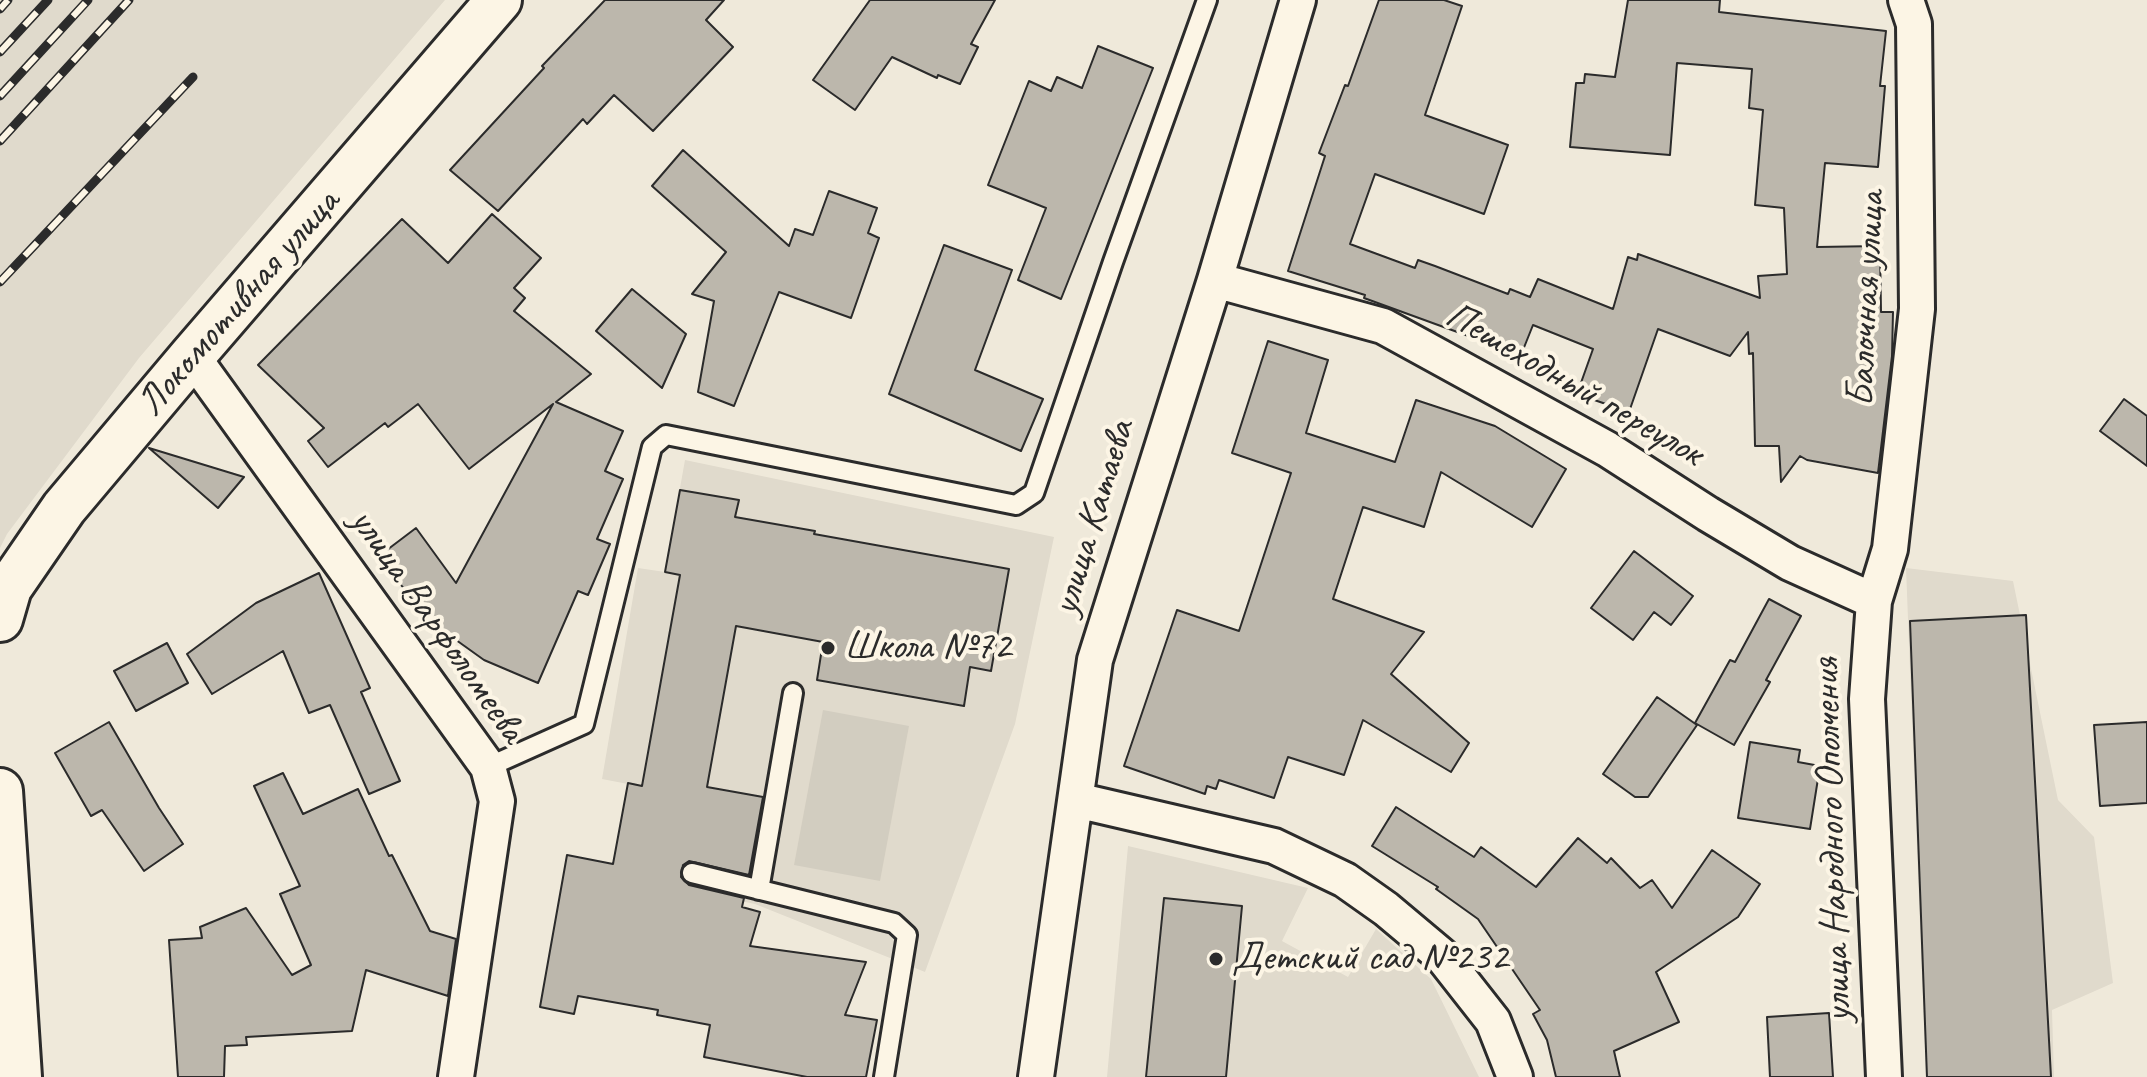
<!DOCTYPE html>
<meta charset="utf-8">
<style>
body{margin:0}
canvas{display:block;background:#efe9da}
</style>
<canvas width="2147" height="1077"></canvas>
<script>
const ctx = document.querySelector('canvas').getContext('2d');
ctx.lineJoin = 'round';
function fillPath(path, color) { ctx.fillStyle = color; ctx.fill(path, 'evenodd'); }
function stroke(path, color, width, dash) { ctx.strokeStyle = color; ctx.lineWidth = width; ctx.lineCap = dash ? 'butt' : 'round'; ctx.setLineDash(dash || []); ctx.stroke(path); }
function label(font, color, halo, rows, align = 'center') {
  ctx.font = font + ' Caveat,sans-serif'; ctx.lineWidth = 8; ctx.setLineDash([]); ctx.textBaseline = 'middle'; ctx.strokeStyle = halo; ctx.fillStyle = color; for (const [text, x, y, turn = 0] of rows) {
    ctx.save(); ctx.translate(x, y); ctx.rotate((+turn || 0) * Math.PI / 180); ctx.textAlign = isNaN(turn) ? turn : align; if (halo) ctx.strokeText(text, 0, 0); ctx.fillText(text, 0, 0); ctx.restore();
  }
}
fillPath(new Path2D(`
 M0,0H445L139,358L7,534L0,548Z
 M685,460L1054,537L1015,724L925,972L755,904L670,886L672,870L614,859L628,784L602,779L638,568L665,572Z
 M1906,568L2013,581L2058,800L2094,837L2113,983L2052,1010L2054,1077H1926Z
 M1128,846L1308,888L1282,941L1348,977L1376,929L1431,979L1479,1077H1107Z`), '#e0dacc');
fillPath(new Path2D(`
 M823,710L909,726L880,881L794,865Z`), '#d2cdc0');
const building = new Path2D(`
 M605,0H724L706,20L733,47L653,131L614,95L587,124L583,119L498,211L450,170L544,68L542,66Z
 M870,0H995L971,44L978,47L960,84L938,75L937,78L892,57L855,110L813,80Z
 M1379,0H1444L1462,6L1425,115L1508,145L1484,214L1375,174L1350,244L1415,268L1418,260L1435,266L1508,294L1510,289L1530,297L1538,279L1613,309L1628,257L1637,260L1638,254L1760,298L1758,276L1787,274L1784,208L1755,205L1763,110L1749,108L1752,69L1677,63L1670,155L1570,147L1576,83H1584L1585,74L1615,77L1628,0H1720L1719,12L1886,31L1880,86H1885L1878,167L1825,163L1817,247L1880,246L1881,312H1893L1892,356L1878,473L1807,460L1800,456L1781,482L1779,446H1755L1753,353L1749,354L1748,332L1730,356L1658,329L1629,412L1577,394L1593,349L1533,325L1523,350L1473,330L1471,337L1364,298L1365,295L1288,271L1325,156L1319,153L1345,85L1348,86Z
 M1098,46L1153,68L1061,299L1018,280L1046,208L988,185L1029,81L1051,91L1057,77L1082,88Z
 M683,150L789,246L795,229L813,235L829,191L877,208L868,233L879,238L851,318L779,292L734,406L698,392L714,301L692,294L726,252L652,186Z
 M492,214L541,258L514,288L525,298L514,311L591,374L556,402L623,431L605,471L623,479L597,539L610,544L588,595L578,591L538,683L484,660L410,607L414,602L379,556L416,528L456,583L553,404L469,469L418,404L388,427L385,423L328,467L308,441L324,428L258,365L402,219L448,263Z
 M944,245L1012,270L975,370L1043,399L1021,451L889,394Z
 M632,289L686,334L662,388L596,331Z
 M1268,341L1328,360L1306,433L1395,462L1416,400L1495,426L1566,469L1532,527L1441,472L1424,527L1363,507L1333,599L1424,632L1391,674L1469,743L1451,772L1363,720L1344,775L1288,757L1274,798L1219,780L1216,789L1207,786L1205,794L1124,766L1177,610L1239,631L1291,473L1232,453Z
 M2124,399L2147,416V466L2100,431Z
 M149,448L244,477L218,508Z
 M680,490L739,500L735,517L815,531L814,534L1009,569L991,671L970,667L964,706L817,680L823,642L736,626L707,787L763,797L749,875L689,861L683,865L681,877L689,885L744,898L742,907L760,912L750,946L866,962L845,1015L877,1020L866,1077H807L704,1057L710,1025L657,1015L658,1010L578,996L574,1014L540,1007L567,855L613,864L628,783L642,786L680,575L665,572Z
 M1634,551L1693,596L1671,625L1654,612L1633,640L1591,608Z
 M319,573L370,688L361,692L400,781L369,794L330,705L309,713L283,651L212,694L187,654L256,603Z
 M1769,599L1801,616L1766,680L1770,682L1734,745L1695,723L1730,660L1735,662Z
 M2026,615L2051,1077H1927L1910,621Z
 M167,643L188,683L136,711L114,671Z
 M1657,697L1697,725L1648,797H1635L1603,774Z
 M109,722L159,808L183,844L144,871L102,810L91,816L55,753Z
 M2147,722V803L2100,806L2094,725Z
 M1750,742L1800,750L1798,762L1820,766L1810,829L1738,818Z
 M283,773L303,814L358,789L389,856L392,855L430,931L456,939L448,996L366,970L352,1031L246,1037L247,1045L225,1046L224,1077H178L169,940L202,938L200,927L246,908L292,975L311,965L280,894L300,886L254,786Z
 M1396,807L1474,857L1481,847L1536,887L1578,838L1607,863L1611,858L1640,888L1652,880L1672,908L1712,850L1760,884L1738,917L1656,972L1679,1022L1614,1051L1620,1077H1556L1547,1040L1533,1014L1540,1010L1478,919L1436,889L1438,887L1372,846Z
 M1164,898L1242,906L1226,1077H1146Z
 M1829,1013L1833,1077H1770L1767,1017Z`);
fillPath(building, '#bcb7ac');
stroke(building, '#2b2b2b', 2);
const service = new Path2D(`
 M488,767L584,724L652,447L666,435L1016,505L1034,493L1113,262L1207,0
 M692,873L894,923L907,935L884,1077
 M759,890L793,693`);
const minor = new Path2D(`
 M1215,280L1383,326L1607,449L1708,514L1790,563L1874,601
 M192,356L488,767L497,801L456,1077
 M1076,800L1274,846L1345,880L1386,909L1442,956L1493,1021L1515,1077
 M1036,1077L1095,660L1215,280L1298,0
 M1884,1077L1867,699L1874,601L1890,549L1917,309L1914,24L1906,0`);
const tertiary = new Path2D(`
 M0,619L9,588L64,508L192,356L499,0
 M0,791L19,1077`);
stroke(service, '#2b2b2b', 24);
stroke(minor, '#2b2b2b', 40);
stroke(tertiary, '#2b2b2b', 50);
stroke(service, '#fcf5e5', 18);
stroke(minor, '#fcf5e5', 34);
stroke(tertiary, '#fcf5e5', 44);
const rail = new Path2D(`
 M0,9L8,0
 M0,52L48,0
 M0,96L88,0
 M0,141L129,0
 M0,282L193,77`);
stroke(rail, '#2b2b2b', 9);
stroke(rail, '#fcf5e5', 6, [18]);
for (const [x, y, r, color] of [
 [828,648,8,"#2b2b2b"],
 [1216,959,8,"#2b2b2b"]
]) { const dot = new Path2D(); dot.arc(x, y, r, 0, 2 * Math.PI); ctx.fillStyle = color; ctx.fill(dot); stroke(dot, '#fcf5e5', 3); }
label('40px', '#2b2b2b', '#fcf5e5', [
 ["Балочная улица",1867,299,-87],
 ["Локомотивная улица",239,303,-49],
 ["Пешеходный переулок",1574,385,30],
 ["улица Катаева",1094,518,-73],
 ["улица Варфоломеева",437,626,55],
 ["улица Народного Ополчения",1833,840,-92]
]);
label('40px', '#2b2b2b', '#fcf5e5', [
 ["Школа №72",844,648],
 ["Детский сад №232",1232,959]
], 'left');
</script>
